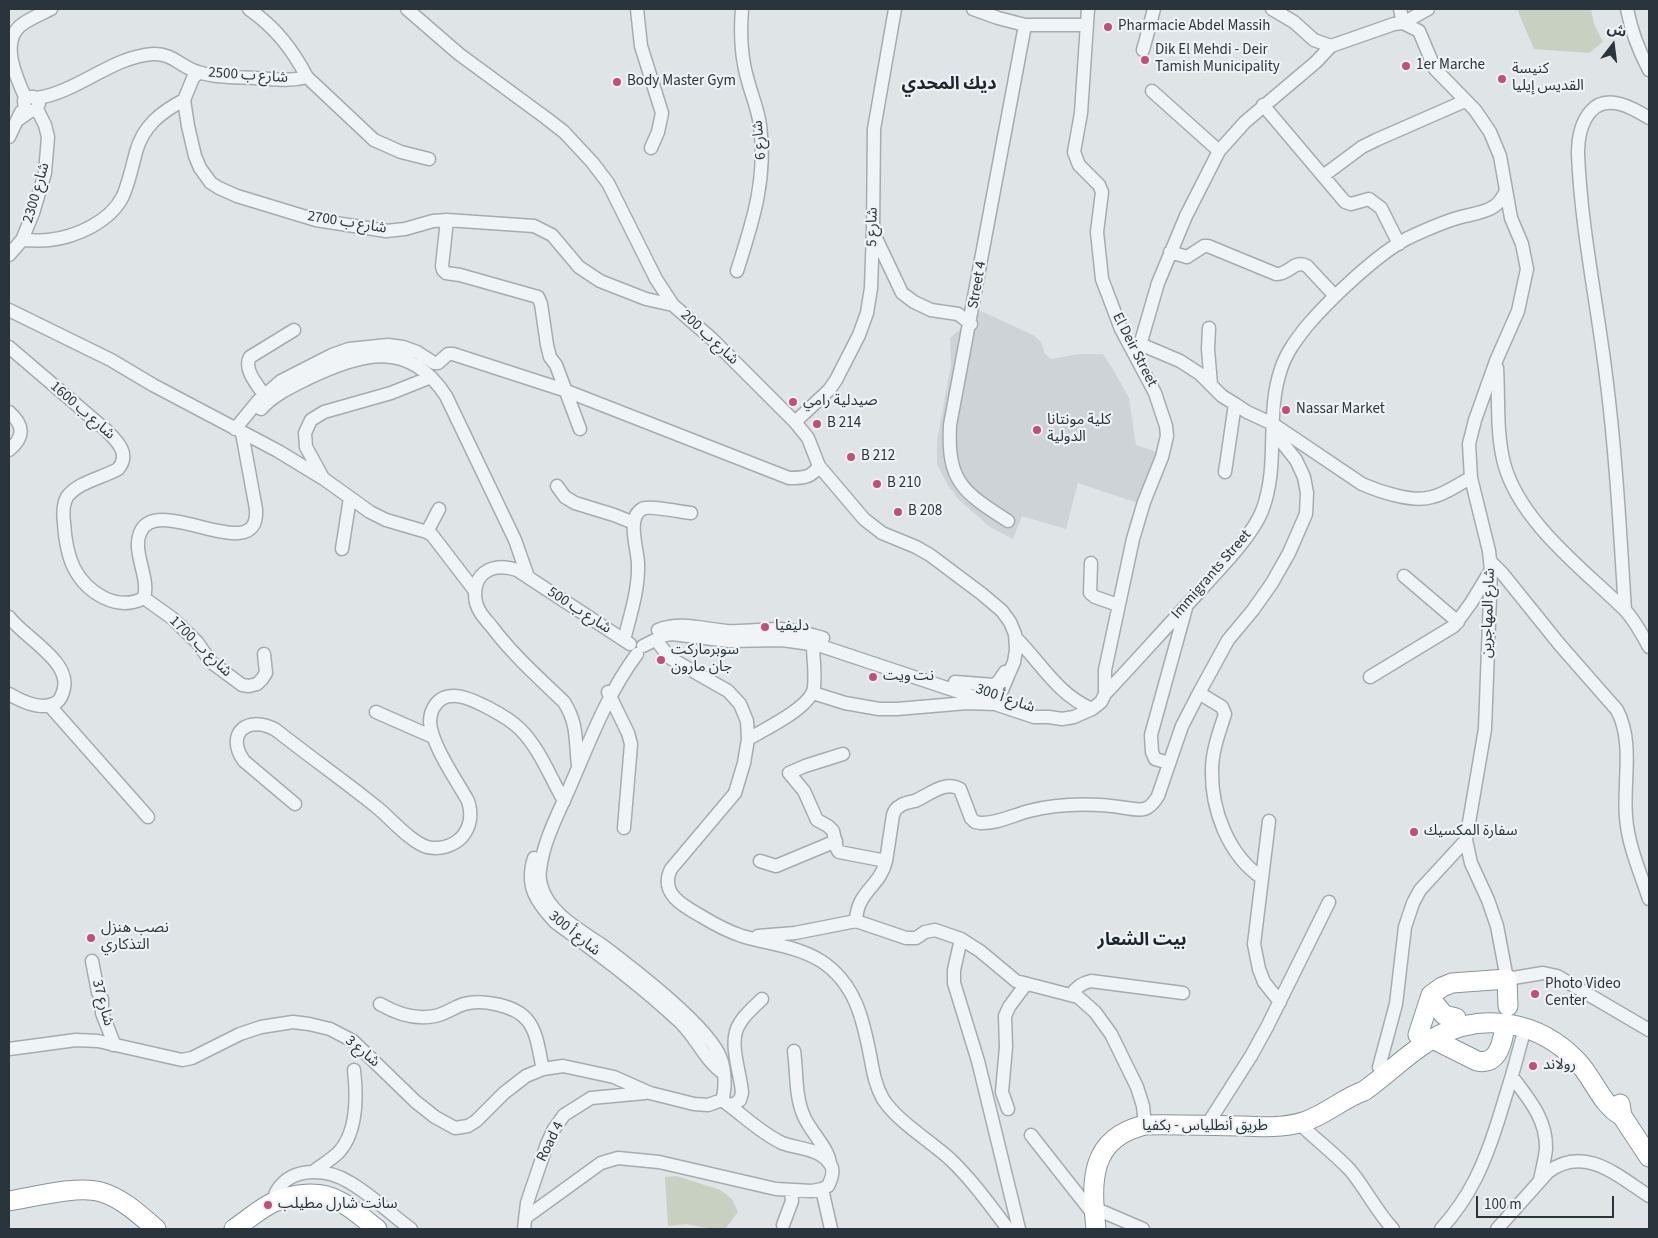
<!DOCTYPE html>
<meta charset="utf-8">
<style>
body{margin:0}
#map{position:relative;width:1658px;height:1238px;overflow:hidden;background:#dfe4e7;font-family:"Source Sans 3","Noto Sans Arabic",sans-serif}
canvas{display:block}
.frame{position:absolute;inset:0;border:10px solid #2a343c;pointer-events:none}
.north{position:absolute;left:1588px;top:20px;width:50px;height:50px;-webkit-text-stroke:4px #eef2f5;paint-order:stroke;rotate:15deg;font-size:14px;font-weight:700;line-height:20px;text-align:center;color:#2a343c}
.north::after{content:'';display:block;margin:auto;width:18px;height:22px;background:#2a343c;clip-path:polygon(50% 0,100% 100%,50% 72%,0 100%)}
.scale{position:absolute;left:1476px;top:1196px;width:138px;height:22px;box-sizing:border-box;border:2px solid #2a343c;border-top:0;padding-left:6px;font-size:15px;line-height:18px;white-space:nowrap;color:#2a343c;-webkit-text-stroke:4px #eef2f5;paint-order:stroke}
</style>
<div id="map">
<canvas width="1658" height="1238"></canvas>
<div class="frame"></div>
<div class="north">ش</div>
<div class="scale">100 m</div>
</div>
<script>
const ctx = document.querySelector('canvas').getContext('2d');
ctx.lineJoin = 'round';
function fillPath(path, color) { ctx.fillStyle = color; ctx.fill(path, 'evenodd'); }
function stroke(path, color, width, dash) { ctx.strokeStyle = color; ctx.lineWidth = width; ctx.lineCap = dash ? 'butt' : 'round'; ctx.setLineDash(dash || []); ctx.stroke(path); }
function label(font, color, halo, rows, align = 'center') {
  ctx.font = font + ' "Source Sans 3","Noto Sans Arabic",sans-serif'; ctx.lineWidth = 4.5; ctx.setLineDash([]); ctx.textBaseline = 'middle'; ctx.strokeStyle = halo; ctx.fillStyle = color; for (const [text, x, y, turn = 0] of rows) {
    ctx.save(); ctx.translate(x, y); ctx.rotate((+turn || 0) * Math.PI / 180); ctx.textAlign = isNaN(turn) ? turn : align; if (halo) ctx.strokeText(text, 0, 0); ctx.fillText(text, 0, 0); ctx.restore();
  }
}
fillPath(new Path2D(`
 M981,311L1033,335L1041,342L1045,354L1051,359L1079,354H1103L1114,371L1129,398L1136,445L1157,452L1138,503L1078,483L1066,529L1022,516L1013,539L990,527L958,499L947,484L937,464V441L951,365L950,338Z`), '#ced3d8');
fillPath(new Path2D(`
 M1517,9H1591L1594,24L1603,42L1589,53L1534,49Z
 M677,1176L720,1190L732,1199L738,1212L725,1229H712L686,1224L668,1226L665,1177Z`), '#c8d0c1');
const minor = new Path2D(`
 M407,9L459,54L546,118L564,132L592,162L608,183L656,279L673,305L712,339L795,422L808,438L819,466L864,519L882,533L916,547L930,555L982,594L1002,611L1010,622L1015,634L1016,650L1014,662L996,704L967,703L897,709H879L845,703L813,693
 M637,9L641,46L662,113L658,132L651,148
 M973,9L998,18L1025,25H1085
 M1088,9L1081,113L1074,152L1079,165L1099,185L1102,192L1097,232L1102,279L1121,329L1155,393L1166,426L1167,436L1162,457L1144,502L1133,539L1105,670V694
 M1272,9L1294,22L1314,40L1331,46L1394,24L1403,23L1419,31L1435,69L1475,110L1490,132L1500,156L1511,218L1522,244L1527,269L1518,311L1496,361L1475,420L1469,444L1471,478L1489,551L1491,570L1485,729L1466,840L1471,863L1488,900L1497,926L1507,979L1543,973L1557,976L1649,1030
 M1400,9L1403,23L1428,9
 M1627,9C1631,30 1639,51 1649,70
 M1143,50L1154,9
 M198,73L193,78L184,100L188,126L195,156L200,168L211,183L219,188L237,196L316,220L386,231L405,229L433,221L447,220L534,226L552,235L579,267L600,281L646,299L673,305
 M307,77L374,140L401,152L429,159
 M1152,91L1219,151
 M37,98C78,92 111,57 153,54C172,53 181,67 198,72C216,78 236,77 255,78C273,79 289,82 307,77C292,49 276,28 249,9
 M26,99C17,79 0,44 20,26C28,19 41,14 51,9
 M1263,105L1345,202L1351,204L1369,199L1381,208L1399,244
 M19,119L29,112L37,109L39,103L34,97H29L24,101L25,109L29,112
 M9,137L21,112
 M1323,176L1362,147L1376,140L1465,101
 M447,220L442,266L443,270L446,273L460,275L538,297L541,304L547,345L550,357L556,365L580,429
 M874,234L902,293L914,302L931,310L958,314L971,324
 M22,240C31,240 41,241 49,240C76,237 110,222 123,196C129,182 132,167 136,152C143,126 161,112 184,100
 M1170,252L1187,257L1204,246H1208L1276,274C1289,275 1294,259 1307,266L1335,296
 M9,255L22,240L33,213L45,173L48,137L45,125L37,109
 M737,271C753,221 767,179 760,125C758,110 752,96 748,81C741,58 740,33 742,9
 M9,310L111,360L153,385L278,451L324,479L370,512L386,520L427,532L432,535L475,591
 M1209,328L1208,349L1211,385
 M1140,344L1180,361L1200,374L1222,396L1235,404L1247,412L1273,424L1362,484C1380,492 1414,503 1432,497C1446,494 1458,484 1471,478
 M9,347L106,430C117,441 131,454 118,469C102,478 78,482 67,497C63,504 63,515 64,523C65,538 67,554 74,568C87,593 117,612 144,598C150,577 132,553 140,533C156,491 260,570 256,509L242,433
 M1138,352L1158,283L1186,216L1219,151L1245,122L1316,62L1331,46
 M1497,368C1499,399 1496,432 1504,463C1519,521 1583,569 1624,609C1634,619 1642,634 1649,647
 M264,395C257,384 243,369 250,357L294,330
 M261,409C273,395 293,386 309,378C361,353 409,339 446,396L515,540L528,577
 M9,412C24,425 25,437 9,450
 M795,422L829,390L836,380L859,335L867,313L871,288L873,231L874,129L895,9
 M235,429L258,401L281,381L332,355L349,349L388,345L403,347L417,352L434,363H438L448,354H453L564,390L789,478C803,478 811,478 819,466
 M1225,472L1235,404
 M323,478L306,447L305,433L311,420L324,412L391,393L431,377
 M557,486L565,497L575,503L614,515L634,523
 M1008,521C963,492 947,482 950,425L1025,25
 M427,532L439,509
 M342,549L350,498
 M1491,562L1502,573L1560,645L1617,710C1634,742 1623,782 1626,817C1628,845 1640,872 1649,899
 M1091,563L1090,593L1095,597L1118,605
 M1404,576L1458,622
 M144,598L172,618L197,642L211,662L242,685L249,686L257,684L262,679L266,673L264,654
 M1625,610C1620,532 1616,453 1606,376C1597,302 1581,228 1578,154C1578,139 1581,122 1591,111C1607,93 1633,108 1649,118
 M9,617C24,637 70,661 64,688C63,693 61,699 57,702C43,712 21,701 9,694
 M658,630C680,621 703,629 727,631C745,632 763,629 781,629C796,630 809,634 823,638
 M1016,638C1041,663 1058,695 1092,709
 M624,640C630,616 639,589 638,564C638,550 626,518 642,509C649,505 681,512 691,513
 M656,640L670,658L728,691L740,704L747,721L748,739L744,763L735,793L671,869C659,893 683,906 701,916C714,924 727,931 742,936C768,944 797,946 821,961C855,983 863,1019 870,1055C873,1071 875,1085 883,1099C897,1121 930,1141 950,1159C972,1180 990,1205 1008,1229
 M643,646L665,635L672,634L729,641L782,640L818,645L1034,717H1049L1062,719L1074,717L1092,709L1101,702L1105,694C1137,660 1168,625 1200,591C1219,569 1251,538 1262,511C1280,465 1265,415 1281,369C1286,353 1296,340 1306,327C1329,300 1377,254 1408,238C1425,230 1443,222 1461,217C1471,214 1484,213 1493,207C1499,204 1502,198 1505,193
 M1370,677L1454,626L1471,603L1491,570
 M955,682L994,685L998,682L1005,672
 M608,692L628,733L631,744L624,828
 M1199,693L1222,707L1225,714C1219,733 1212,751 1212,770C1211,809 1228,855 1262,878
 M49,705L148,817
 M376,712L433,737
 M748,739C765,729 812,707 814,687C816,670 812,653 813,636
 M843,754L805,766L789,773L804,791L817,820L828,826L833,831L837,849L839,852L886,861C880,887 857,891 856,921
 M1169,763L1155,759L1152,752L1151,735L1186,608
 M578,765C575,740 578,724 564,702C539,678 513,655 492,627C487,621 481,615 478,608C473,597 474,581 484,573C494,565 505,566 517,570L630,644
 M295,804L244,761C224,733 249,714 276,730C310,757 346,782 379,809C392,820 411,842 427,847C440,850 453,846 462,837C471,826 472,813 468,801C457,781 431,744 430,722C430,715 432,709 436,704C440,699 446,696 452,696C468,694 509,718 520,729C540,749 550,777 564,801
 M1269,821L1254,944L1259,969L1264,982L1280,1002
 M534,858C525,886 536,901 555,922C598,954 642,986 681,1023C697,1039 705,1060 723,1073
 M760,861L776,866L836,841
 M886,861L893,815C894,811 896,808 900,806C904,803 910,802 915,801C929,795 945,780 960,789L971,818L975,822L980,823C997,824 1013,815 1029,811C1061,803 1093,803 1126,808C1143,811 1149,811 1158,796L1182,726L1199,693L1228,640L1253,610L1272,583L1289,553L1306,514L1307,493L1304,477L1296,460L1273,431
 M758,936L795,933L856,921L906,938H916L925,932L935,930L961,939L980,951L1016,981L1078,997L1095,1012L1111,1034L1137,1087L1143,1106L1145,1125
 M961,939L954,970V983L978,1061L1019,1229
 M92,961L98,992L102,999V1013L113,1041V1045
 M1071,995C1076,987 1082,983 1091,981L1183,993
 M380,1004C397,1014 415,1020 435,1016C446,1014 454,1007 464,1004C482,999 516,1005 528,1021C538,1034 539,1053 543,1069
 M9,1049L76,1040L98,1041L182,1060L192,1058L240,1034L261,1027L293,1022L309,1024L330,1029L353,1041L416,1102L435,1117L455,1128L468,1126L476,1121L504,1093L526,1076L543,1069L563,1066L614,1077L650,1093L694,1104L708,1105L722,1100C726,1089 725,1070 721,1059C710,1027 631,967 602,945C580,930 548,913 541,885C540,881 539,875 540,870C543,842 558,814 569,789C589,743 607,694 637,654
 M794,1051C797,1071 795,1095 803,1114C809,1131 827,1145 830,1163
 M1379,1067L1396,1004L1405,927L1413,903L1420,890L1466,840
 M1513,1078C1529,1099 1547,1120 1546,1149C1545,1159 1542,1170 1540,1180
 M731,1106L740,1100L742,1093C741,1073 727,1041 740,1023C745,1014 754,1007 762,999
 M1008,1109L1002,1092L1006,1047L1005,1016L1009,1007L1026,984
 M1299,1123C1315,1139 1334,1153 1350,1170C1366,1189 1376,1211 1393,1229
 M1207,1125L1251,1056L1267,1027L1329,902
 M1031,1135L1094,1215
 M314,1171C322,1165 332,1159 339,1152C358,1131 357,1096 354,1070
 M822,1189L831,1229
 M271,1203C274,1199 275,1193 278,1189C294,1166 328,1169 349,1182C372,1195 390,1214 411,1229
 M1094,1208L1143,1229
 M525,1218L601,1163L618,1158L659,1162L776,1189L812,1191L822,1189L828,1186C831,1180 835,1170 830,1164C820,1148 797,1149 782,1143C759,1132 742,1114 722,1100
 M783,1225L792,1201L791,1191
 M524,1229L527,1203L532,1188L547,1144L554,1129L564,1115L591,1098L645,1093
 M1441,1229C1471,1196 1485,1162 1498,1121C1508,1090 1517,1059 1525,1028
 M1497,1229L1548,1172C1585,1144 1619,1177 1649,1196`);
const highway = new Path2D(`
 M1430,998L1444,1015L1456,1018
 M1418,1035L1431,995L1442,987L1452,983L1507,979L1508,1006
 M1433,1039L1477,1061C1496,1065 1501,1048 1504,1032
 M1620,1104L1622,1116L1649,1157
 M9,1201C33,1197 78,1185 101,1192C122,1198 140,1215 156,1229
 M234,1229C246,1221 258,1210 272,1203C292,1193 320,1190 339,1201C353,1208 365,1220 377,1229
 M1096,1229C1091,1182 1089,1138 1145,1125C1177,1124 1209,1126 1242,1126C1262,1127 1283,1128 1303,1122C1326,1115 1343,1098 1364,1091C1388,1074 1409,1052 1434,1038C1483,1011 1539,1021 1577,1061C1593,1077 1601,1105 1622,1116`);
stroke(minor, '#a5acb0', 15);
stroke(highway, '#88949c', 21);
stroke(minor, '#f1f4f6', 12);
stroke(highway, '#fff', 19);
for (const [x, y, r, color] of [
 [1108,27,5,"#c05078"],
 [1145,60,5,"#c05078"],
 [1406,66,5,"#c05078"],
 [1502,79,5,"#c05078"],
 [617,82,5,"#c05078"],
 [793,402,5,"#c05078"],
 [1286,410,5,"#c05078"],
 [817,424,5,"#c05078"],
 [1037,430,5,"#c05078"],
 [851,457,5,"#c05078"],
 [877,484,5,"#c05078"],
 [898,512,5,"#c05078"],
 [765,627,5,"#c05078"],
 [661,660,5,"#c05078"],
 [873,677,5,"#c05078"],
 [1414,832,5,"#c05078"],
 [91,938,5,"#c05078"],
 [1535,994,5,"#c05078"],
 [1533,1066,5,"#c05078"],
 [268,1205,5,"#c05078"]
]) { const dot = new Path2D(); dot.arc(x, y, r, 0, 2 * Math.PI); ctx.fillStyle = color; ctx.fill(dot); stroke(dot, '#eef2f5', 2); }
label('15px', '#2a343c', '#eef2f5', [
 ["Pharmacie Abdel Massih",1118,27],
 ["Dik El Mehdi - Deir",1155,51],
 ["Tamish Municipality",1155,68],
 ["1er Marche",1416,66],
 ["كنيسة",1512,70],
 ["القديس إيليا",1512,87],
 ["Body Master Gym",627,82],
 ["صيدلية رامي",803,402],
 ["Nassar Market",1296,410],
 ["كلية مونتانا",1047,421],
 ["الدولية",1047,438],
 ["B 214",827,424],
 ["B 212",861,457],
 ["B 210",887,484],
 ["B 208",908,512],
 ["دليفيا",775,627],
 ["سوبرماركت",671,651],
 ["جان مارون",671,668],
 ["نت ويت",883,677],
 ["سفارة المكسيك",1424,832],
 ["نصب هنزل",101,929],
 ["التذكاري",101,946],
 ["Photo Video",1545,985],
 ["Center",1545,1002],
 ["رولاند",1543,1066],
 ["سانت شارل مطيلب",278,1205]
], 'left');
label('15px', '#2a343c', '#eef2f5', [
 ["شارع ب 2500",248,76,4],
 ["شارع 6",760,140,-95],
 ["شارع 2300",37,193,-74],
 ["شارع ب 2700",347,223,9],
 ["شارع 5",873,227,-89],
 ["Street 4",978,285,-80],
 ["شارع ب 200",709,338,43],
 ["El Deir Street",1134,350,63],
 ["شارع ب 1600",82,411,41],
 ["Immigrants Street",1212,575,-49],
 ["شارع ب 500",579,611,33],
 ["شارع المهاجرين",1489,613,-88],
 ["شارع ب 1700",200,647,44],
 ["شارع أ 300",1005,699,19],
 ["شارع أ 300",574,934,39],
 ["شارع 37",102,1003,75],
 ["شارع 3",362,1052,40],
 ["طريق أنطلياس - بكفيا",1205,1127],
 ["Road 4",551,1142,-64]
]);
label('bold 18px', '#1c252d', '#eef2f5', [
 ["ديك المحدي",949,85],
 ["بيت الشعار",1142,941]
]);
</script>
